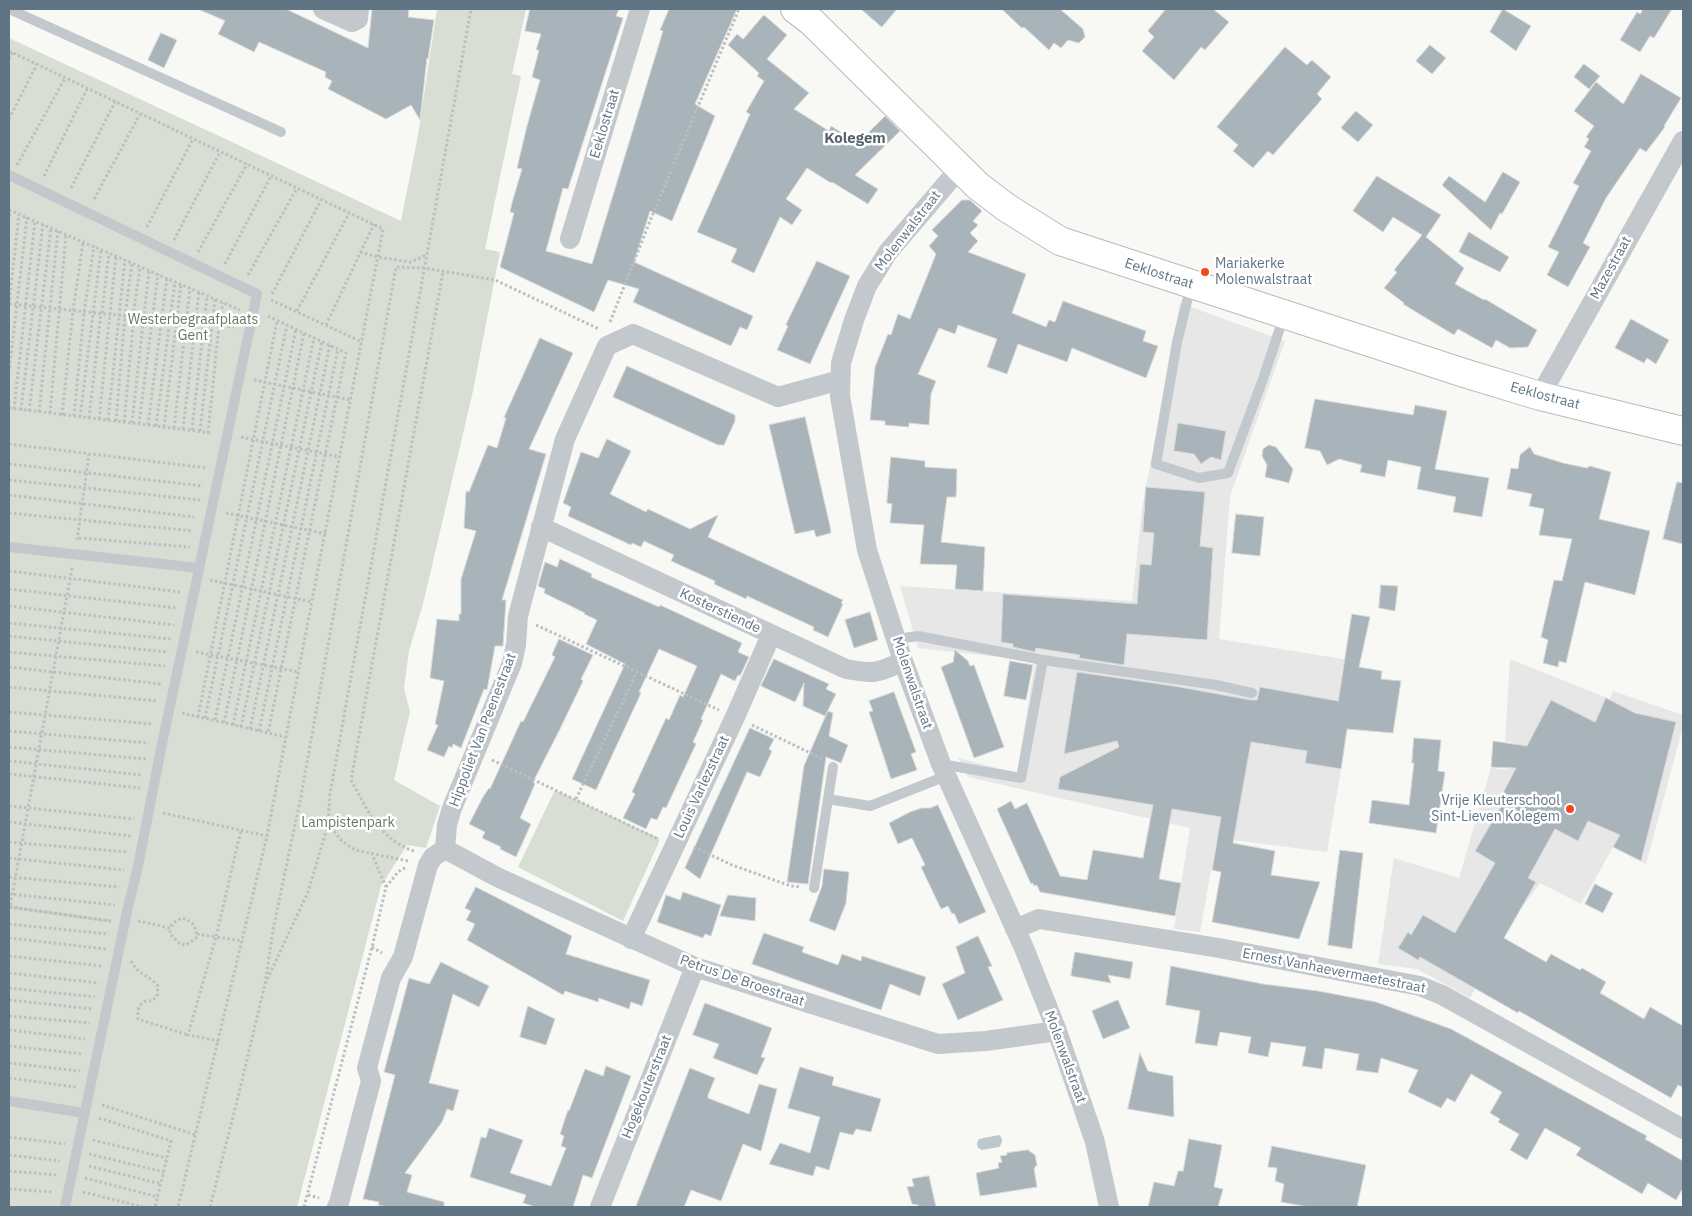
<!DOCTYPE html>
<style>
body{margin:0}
#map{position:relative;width:1692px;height:1216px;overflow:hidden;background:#f8f8f5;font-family:"IBM Plex Sans",sans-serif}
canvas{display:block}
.frame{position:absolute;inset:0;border:10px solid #607583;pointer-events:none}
</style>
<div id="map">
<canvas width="1692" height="1216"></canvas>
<div class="frame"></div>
</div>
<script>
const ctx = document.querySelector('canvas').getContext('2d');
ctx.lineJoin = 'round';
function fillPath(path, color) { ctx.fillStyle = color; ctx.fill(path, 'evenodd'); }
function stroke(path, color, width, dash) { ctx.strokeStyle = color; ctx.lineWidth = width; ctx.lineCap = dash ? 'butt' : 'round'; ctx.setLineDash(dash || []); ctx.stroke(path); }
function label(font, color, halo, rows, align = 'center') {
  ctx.font = font + ' "IBM Plex Sans",sans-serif'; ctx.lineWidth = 5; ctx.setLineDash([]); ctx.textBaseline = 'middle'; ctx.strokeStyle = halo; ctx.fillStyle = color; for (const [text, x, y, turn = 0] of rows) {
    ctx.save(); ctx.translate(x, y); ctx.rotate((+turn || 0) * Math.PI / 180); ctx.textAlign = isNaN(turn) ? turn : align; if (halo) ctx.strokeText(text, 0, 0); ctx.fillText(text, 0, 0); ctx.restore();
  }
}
fillPath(new Path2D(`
 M1180,303L1285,341L1230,496L1219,639L1361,662L1352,704L1327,852L1217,838L1200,932L1174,929L1190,828L968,777L958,758L1017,773L1035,661L918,648L900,586L1132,601L1142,509Z
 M1510,659L1610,699L1613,691L1683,715V727L1646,864L1613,847L1581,904L1540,883L1520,910L1470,998L1417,969L1378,964L1394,858L1459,878L1491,768L1507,770L1514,743L1505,741Z`), '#e6e7e6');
fillPath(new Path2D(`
 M437,9H526L512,74L521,76L485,249L500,252L497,267L473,391L423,604L409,651L404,688L410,712L394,780L440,806L426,848L407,845L381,886L297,1207H9V38L401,221L418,135Z
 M555,790L659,838V842L623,921L518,867Z`), '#d8ded4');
fillPath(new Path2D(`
 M999,1135C1003,1139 1003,1142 999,1147L982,1150L978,1148L977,1143L979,1139Z`), '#bbc8cc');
const building = new Path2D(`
 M198,9H286L368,48L372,9H409L408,17L434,20L428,59L427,58L420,120L411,105L386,119L328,89L332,81L325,77L326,72L259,42L254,52L218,34L225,21Z
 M530,9H619L616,16L623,18L568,189L563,188L546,251L592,264L663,31L660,30L669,9H737L695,104L715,116L672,221L650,211L634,262L753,316L747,330L740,327L731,346L633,302L639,289L608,280L594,312L500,267L514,213L510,212L512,203L522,169L517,168L527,126L540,80L532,77L539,50H536L541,34L525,31Z
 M861,9H897L882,27Z
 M1002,9H1060L1083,29L1085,37L1079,43L1068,40L1061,48L1054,43L1049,50L1024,27L1022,28Z
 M1166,9H1213L1229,22L1205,50L1201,47L1174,80L1142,51L1154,37L1148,31Z
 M1503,9L1531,26L1516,51L1490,32Z
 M1643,9H1672L1654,38L1650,36L1640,52L1620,40L1637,12L1640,14Z
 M764,15L787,35L767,59L809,93L794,109L829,131L831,126L858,143L885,116L900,131L855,175L878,189L868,204L832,182L831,183L807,168L786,199L802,210L792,225L780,217L754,273L731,262L737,249L697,232L750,114L746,112L764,81L757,76L759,73L728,45L737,34L743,39Z
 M161,33L177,40L164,68L148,60Z
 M1430,45L1446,58L1432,74L1416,61Z
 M1285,47L1307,65L1312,60L1331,77L1317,94L1322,99L1273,155L1268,151L1253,168L1233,151L1238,145L1217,127Z
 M1584,64L1600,76L1589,89L1574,77Z
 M1641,74L1681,98L1664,126L1665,127L1646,152L1640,148L1606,198L1583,243L1590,247L1568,287L1547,275L1559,252L1548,247L1579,186L1573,183L1591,151L1584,147L1589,139L1586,137L1594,126L1574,111L1596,82L1623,104Z
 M1356,111L1373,125L1358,142L1341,128Z
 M1503,172L1520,182L1502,214L1500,213L1491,230L1442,185L1449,176L1485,202Z
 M1377,176L1441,215L1426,237L1464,268L1455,284L1484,300L1485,299L1537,330L1528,347L1510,348L1496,340L1492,348L1458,329L1454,335L1403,304L1404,303L1384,288L1397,272L1394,270L1422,235L1393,217L1383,232L1353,211Z
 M962,200H970L982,211L973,221L978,225L970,233L978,241L968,252L1026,274L1012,313L1046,327L1049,320L1055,322L1063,301L1146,331L1143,341L1158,346L1146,378L1072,348L1067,362L1018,344L1007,374L987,367L997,339L958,325L955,334L939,328L918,374L936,381L931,394L929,425L909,423V427L885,425V421L870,420L875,367L888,334L891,335L898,314L910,319L936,254L929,246L938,236L932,230Z
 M1469,232L1509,257L1500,272L1459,252Z
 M817,261L850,276L810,364L777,350L788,326L786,325Z
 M1631,319L1669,340L1656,364L1647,358L1644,363L1615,348Z
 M540,338L573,353L529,449L546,454L502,600H506L503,646H495L487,690L484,689L461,748L453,744L452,748L449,746L444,757L427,750L438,725L435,724L444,681L430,678L437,619L459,621V614H461V579L476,531L464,528L466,491L469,492L488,445L497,448L506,418H504Z
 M627,366L735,415V421L724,445H718L613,397Z
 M1315,399L1413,415L1415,405L1447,411L1435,469L1489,478L1482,517L1453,512L1456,497L1417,489L1421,467L1388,460L1385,477L1360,472L1362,465L1339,459L1327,465L1320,451L1305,448Z
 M805,417L830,526L831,533L816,537L814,530L795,534L769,425Z
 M1178,423L1226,431L1221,460L1211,457L1201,464L1194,454L1174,451Z
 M607,439L631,451L610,494L646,512L648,509L690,529L718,515L708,537L843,600L841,603L843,604L828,637L813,630L814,627L747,596L746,599L714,584L715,581L671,561L674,555L644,541L641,547L632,543L631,545L568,516L571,507L563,503L581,452L598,458Z
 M1269,445L1276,447L1293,469L1289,483L1265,477L1267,465L1262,456L1263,449Z
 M1530,447L1534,454L1563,463L1587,468L1590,466L1611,472L1599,519L1650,531L1635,595L1585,582L1566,663L1559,661L1558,667L1543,663L1548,640L1541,637L1554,580L1562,581L1572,539L1539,535L1544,509L1529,506L1532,494L1507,489L1511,468L1518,469L1520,455Z
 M891,457L925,461V467L957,469L956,497H947L941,542L985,547L983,591L955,589L957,565L920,564L924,525L890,523L892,504L887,503Z
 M1677,482L1683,483V544L1663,539Z
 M1146,487L1205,492L1200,546L1213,548L1207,640L1127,634L1124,665L1079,658L1080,655L1036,648L1035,652L1013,647V644L1001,642L1003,594L1137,604L1140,564L1151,565L1154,533L1143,532Z
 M1236,514L1264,517L1260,556L1232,553Z
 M560,559L592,574L591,577L659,607L660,605L742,643L738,652L749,657L740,676L738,675L735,681L721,674L701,719L703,720L693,742L696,744L666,808L663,807L657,820L651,818L646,829L623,818L635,794L632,792L666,718L669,720L680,695L683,697L697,666L659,649L639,692L641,693L596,790L572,779L625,664L586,644L597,620L584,614L585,613L544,593L545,589L538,586L545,562L557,567Z
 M1381,585L1398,586L1395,611L1379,608Z
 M870,612L878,640L854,648L845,620Z
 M1352,614L1370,617L1359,667L1382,671L1381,679L1401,681L1393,733L1347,729L1341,769L1305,763L1307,751L1251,742L1233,843L1275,851L1271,875L1320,882L1299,939L1212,922L1221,872L1212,870L1221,817L1172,809L1159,879L1181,883L1175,916L1040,892L1037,885L1034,886L1033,883L1031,884L997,809L1011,801L1015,809L1027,803L1060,876L1087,880L1093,850L1143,858L1153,805L1058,789L1060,777L1119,747L1117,741L1064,754L1077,672L1174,686L1251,700H1257L1260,687L1338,701Z
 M559,639L593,655L581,679L583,681L560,729L533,782L535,784L520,818L531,824L516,857L500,849L501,847L482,838L485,832L469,824L483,797L489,788L490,789L521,721L523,722L555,657L552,655Z
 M955,650L968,661L970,666L974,665L1004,747L974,758L941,667L953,662Z
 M774,659L829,684L826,689L836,694L825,716L803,706L804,683L795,702L761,686Z
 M1010,661L1033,665L1026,700L1004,696Z
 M894,692L916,752L911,754L917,770L891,779L869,712L873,711L869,701Z
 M1606,698L1635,713L1676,722L1641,861L1613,847L1620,835L1588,821L1578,841L1555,829L1528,878L1536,882L1504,938L1546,962L1551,954L1580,970L1582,968L1606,982L1600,993L1644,1019L1650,1007L1683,1026V1087L1678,1085L1671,1098L1519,1011L1518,1013L1420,957L1418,960L1398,948L1408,932L1411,935L1423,915L1455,933L1495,863L1475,851L1508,795L1503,793L1516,768L1491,767L1493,741L1527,746L1551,700L1595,722Z
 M828,711L833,713L829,736L848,745L841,763L826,757L808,884L787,882L804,766Z
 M750,728L774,739L769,749L772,751L760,777L747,772L700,879L685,868Z
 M1414,738L1441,740L1438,771L1445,772L1436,833L1369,823L1372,800L1409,805L1414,763H1412Z
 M938,805L986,912L959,924L954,913L952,914L948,906L941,909L921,867L925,865L912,838L898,844L889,823L910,812L922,808H930Z
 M1340,850L1363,853L1352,949L1328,945Z
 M824,869L849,872L846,903L835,931L809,921L822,886Z
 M1595,884L1613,893L1603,913L1585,904Z
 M476,887L572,936L566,954L650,980L642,1006L631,1002L629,1009L599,998L598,1002L565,991L563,995L467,940L475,924L466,920L471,911L465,908Z
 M683,892L721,905L711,936L705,934L703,938L657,922L666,895L680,900Z
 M728,895L756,898L755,921L720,916Z
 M764,933L804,947L802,952L838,965L842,954L861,961L862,956L926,977L920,996L890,984L881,1010L752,964Z
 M978,936L992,966L988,967L1003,1000L958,1020L942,984L965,973L956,947Z
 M1075,952L1133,962L1130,979L1108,975L1111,983L1071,976Z
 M441,962L489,986L479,1007L453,994L429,1083L459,1090L453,1111L447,1109L442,1122L405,1173L412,1175L407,1192L444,1202V1207H387L378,1205L379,1202L363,1199L395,1075L384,1072L409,978L429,984Z
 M1171,966L1263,984L1318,991L1376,1002L1451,1029L1647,1136L1645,1139L1683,1161V1188L1676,1200L1648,1183L1642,1194L1576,1155L1581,1148L1545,1128L1527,1160L1510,1150L1519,1134L1498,1122L1500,1119L1490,1113L1502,1092L1471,1074L1455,1102L1447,1098L1441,1108L1408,1092L1418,1070L1381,1058L1378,1073L1356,1070L1359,1054L1325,1048L1322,1069L1302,1066L1306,1047L1271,1042L1268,1057L1248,1053L1251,1037L1220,1032L1217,1046L1195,1043L1200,1011L1166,1005Z
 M1118,1000L1130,1028L1103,1039L1092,1011Z
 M705,1003L772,1028L761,1057L765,1058L757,1075L713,1058L719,1044L693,1035Z
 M528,1006L555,1019L546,1045L520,1037Z
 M1140,1053L1148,1071L1173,1076L1174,1117L1128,1109Z
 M606,1066L631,1076L592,1178L583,1175L573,1207H536L523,1203L526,1195L470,1177L481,1137L486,1138L489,1128L523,1140L510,1173L551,1186L566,1148L561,1146L564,1136L560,1134L568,1110L569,1111L585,1069L603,1076Z
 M800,1067L834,1077L832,1085L881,1099L871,1132L856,1129L853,1135L840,1132L829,1170L816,1166L813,1176L769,1164L780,1143L810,1153L820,1117L788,1108Z
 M690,1068L715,1078L708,1095V1098L749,1114L759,1084L777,1089L761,1151L743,1144L721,1201L691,1190L684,1207H636Z
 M1189,1139L1222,1145L1214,1187L1223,1189L1218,1207H1148L1154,1182L1174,1186L1178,1171H1183Z
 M1272,1146L1366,1165L1357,1207H1308L1281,1202L1284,1184L1275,1181L1277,1168L1268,1167Z
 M1028,1150L1035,1155L1037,1165L1034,1168L1037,1187L980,1196L976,1173L999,1168L998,1163L1002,1162L1000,1156L1007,1155V1153Z
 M929,1176L936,1207H919L918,1205L912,1204L907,1187L914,1186L912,1179Z`);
fillPath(building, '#a9b3ba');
stroke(building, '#dadad7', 1);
const secondary = new Path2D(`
 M795,9L812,22L978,186L1007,208L1060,241L1464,373L1540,396L1683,431`);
stroke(secondary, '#b5bcc1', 30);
stroke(new Path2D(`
 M9,51L383,229L267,836L178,1207
 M9,59L13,52
 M9,119L37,64
 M17,165L65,78
 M44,176L87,89
 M71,188L115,102
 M94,199L140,114
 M9,210L240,310
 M9,221L10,210
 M147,227L193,139
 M174,240L220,152
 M198,252L247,164
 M360,252L378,257L411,262L426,255
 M225,264L271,176
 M248,275L297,188
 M272,294L321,200
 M271,300L362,342
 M9,304L234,327
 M9,305L19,214
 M297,311L349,213
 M102,313L109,253
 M133,316L140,267
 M268,316L346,353L268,733
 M610,322L652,216L739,9
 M326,325L374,224
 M9,373L27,217
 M254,380L351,400
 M9,408L212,433
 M14,409L35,221
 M21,410L43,224
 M29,411L51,228
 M39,412L58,231
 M50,413L66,235
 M62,415L73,311L83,242
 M74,416L84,312L94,246
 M80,417L101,250
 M89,418L101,313
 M99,419L116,256
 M108,420L125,260
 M116,421L125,316L132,263
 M124,422L134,316
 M132,423L149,270
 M139,424L158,274
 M148,425L167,278
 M156,426L175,282
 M164,427L181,284
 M174,428L190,288
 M183,429L199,292
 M192,430L207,297
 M200,431L215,299
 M208,433L219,325L223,303
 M241,437L340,457
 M9,444L207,468
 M9,464L203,486
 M9,480L200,500
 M9,495L194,517
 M9,513L193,531
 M226,513L326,534
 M79,538L190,547
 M77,540L89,454
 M72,568L10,907L111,921
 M9,571L180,592
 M210,580L312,602
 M9,589L177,608
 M9,606L174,625
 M9,623L171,639
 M536,625L719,710
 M9,636L168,652
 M9,652L165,666
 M196,652L299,672
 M9,667L161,684
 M9,687L158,701
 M9,712L153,724
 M182,713L286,737
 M198,717L277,321
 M205,718L287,325
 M215,720L296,329
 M224,723L304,333
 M233,725L314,338
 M752,725L823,759
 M241,727L322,341
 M250,729L330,345
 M9,731L149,743
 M259,731L338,349
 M9,747L146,759
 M492,760L658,839
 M9,761L143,775
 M9,774L140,788
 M576,799L637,672
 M9,806L134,819
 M163,813L267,836
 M9,822L131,836
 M9,842L127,852
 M694,847L732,865L791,886L800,887
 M414,851C380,840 367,809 351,780L443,272
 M9,858L124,870
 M408,861L355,850L342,841L328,824L330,794L471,9
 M9,877L119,887
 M386,887L398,872L406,867
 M9,894L115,905
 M9,907L110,921
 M138,921L170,928V934L180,944L186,945L196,938C198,927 192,921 182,918L173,923L170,928
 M9,924L109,934
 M197,934L216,937L241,830
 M9,938L106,949
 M372,947L382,953
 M9,956L102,966
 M131,961C139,976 148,974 158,986L157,996L152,1001C140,999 137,1009 138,1019L188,1035
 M9,973L99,983
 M265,984L273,930L301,796L396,267L424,268L495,280L599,329
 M9,988L95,997
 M9,1000L93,1009
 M9,1016L90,1023
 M9,1030L85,1039
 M219,1041L188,1035L216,937L243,941
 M9,1046L83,1054
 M9,1063L80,1071
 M9,1078L76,1087
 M102,1105L196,1135
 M99,1118L171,1141L155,1207
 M9,1137L65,1144
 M93,1140L167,1158
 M89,1154L164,1172
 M9,1155L60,1161
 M89,1166L161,1184
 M9,1171L57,1175
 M85,1178L158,1197
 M9,1189L53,1192
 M83,1192L143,1207
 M308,1195L319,1198
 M210,1207L239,1093L265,984L308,892L328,825
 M304,1207L372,947L386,887L372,854`), '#bbbfc2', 3, [2.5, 2.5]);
stroke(new Path2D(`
 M9,9L281,132
 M9,175L257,294L162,744L137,871L128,907L65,1207
 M1191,285L1177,342L1156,464L1199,478L1228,473L1263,379L1284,316
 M9,547L199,568
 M897,639L918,636L1043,660L1021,778L941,764
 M1043,660L1216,685L1252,693
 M828,799L833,767
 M814,888L828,799L870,806L946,776
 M9,1101L84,1113`), '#c3c8cc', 10);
stroke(new Path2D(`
 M323,9L352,22L358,19L359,9
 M960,168L888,252L867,286L854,320L841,363L840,396L867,550L903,661L941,764L1024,948L1057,1031L1095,1142L1109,1207
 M570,239L640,9
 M1540,396L1683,141
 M541,527L846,669C873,674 877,674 903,661
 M445,849L447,825L452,808L512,663L516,645L518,616L565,439L607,346L633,334L778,397L840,380
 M445,849L497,877L695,967L938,1044L986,1041L1057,1031
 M1015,929L1039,919L1219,948L1420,986L1442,995L1683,1129
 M631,939L735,717L771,635
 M337,1207L339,1203L371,1081L367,1068L391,978L403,957L428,865L433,857L445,849
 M600,1207L695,967`), '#c3c8cc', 20);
stroke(secondary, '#fff', 28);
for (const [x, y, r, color] of [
 [1205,272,5,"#f2461b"],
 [1570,809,5,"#f2461b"]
]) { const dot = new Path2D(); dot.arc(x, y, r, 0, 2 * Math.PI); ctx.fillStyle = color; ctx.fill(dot); stroke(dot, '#fff', 2); }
label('14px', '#607583', '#fff', [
 ["Eeklostraat",605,124,-73],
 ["Molenwalstraat",908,231,-52],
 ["Mazestraat",1611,268,-61],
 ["Eeklostraat",1159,274,18],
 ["Eeklostraat",1545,396,15],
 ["Kosterstiende",720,611,25],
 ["Molenwalstraat",912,683,71],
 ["Hippoliet Van Peenestraat",483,730,-69],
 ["Louis Varlezstraat",702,787,-65],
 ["Ernest Vanhaevermaetestraat",1334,971,11],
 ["Petrus De Broestraat",742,981,19],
 ["Molenwalstraat",1065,1057,70],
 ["Hogekouterstraat",647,1087,-68]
]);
label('14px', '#607583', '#fff', [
 ["Mariakerke",1215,264],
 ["Molenwalstraat",1215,280],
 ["Vrije Kleuterschool",1560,801,"right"],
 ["Sint-Lieven Kolegem",1560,817,"right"]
], 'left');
label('14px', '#667a60', '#fff', [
 ["Westerbegraafplaats",193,320],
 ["Gent",193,336],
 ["Lampistenpark",348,823]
]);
label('bold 15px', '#53626d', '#fff', [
 ["Kolegem",855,139]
]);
</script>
